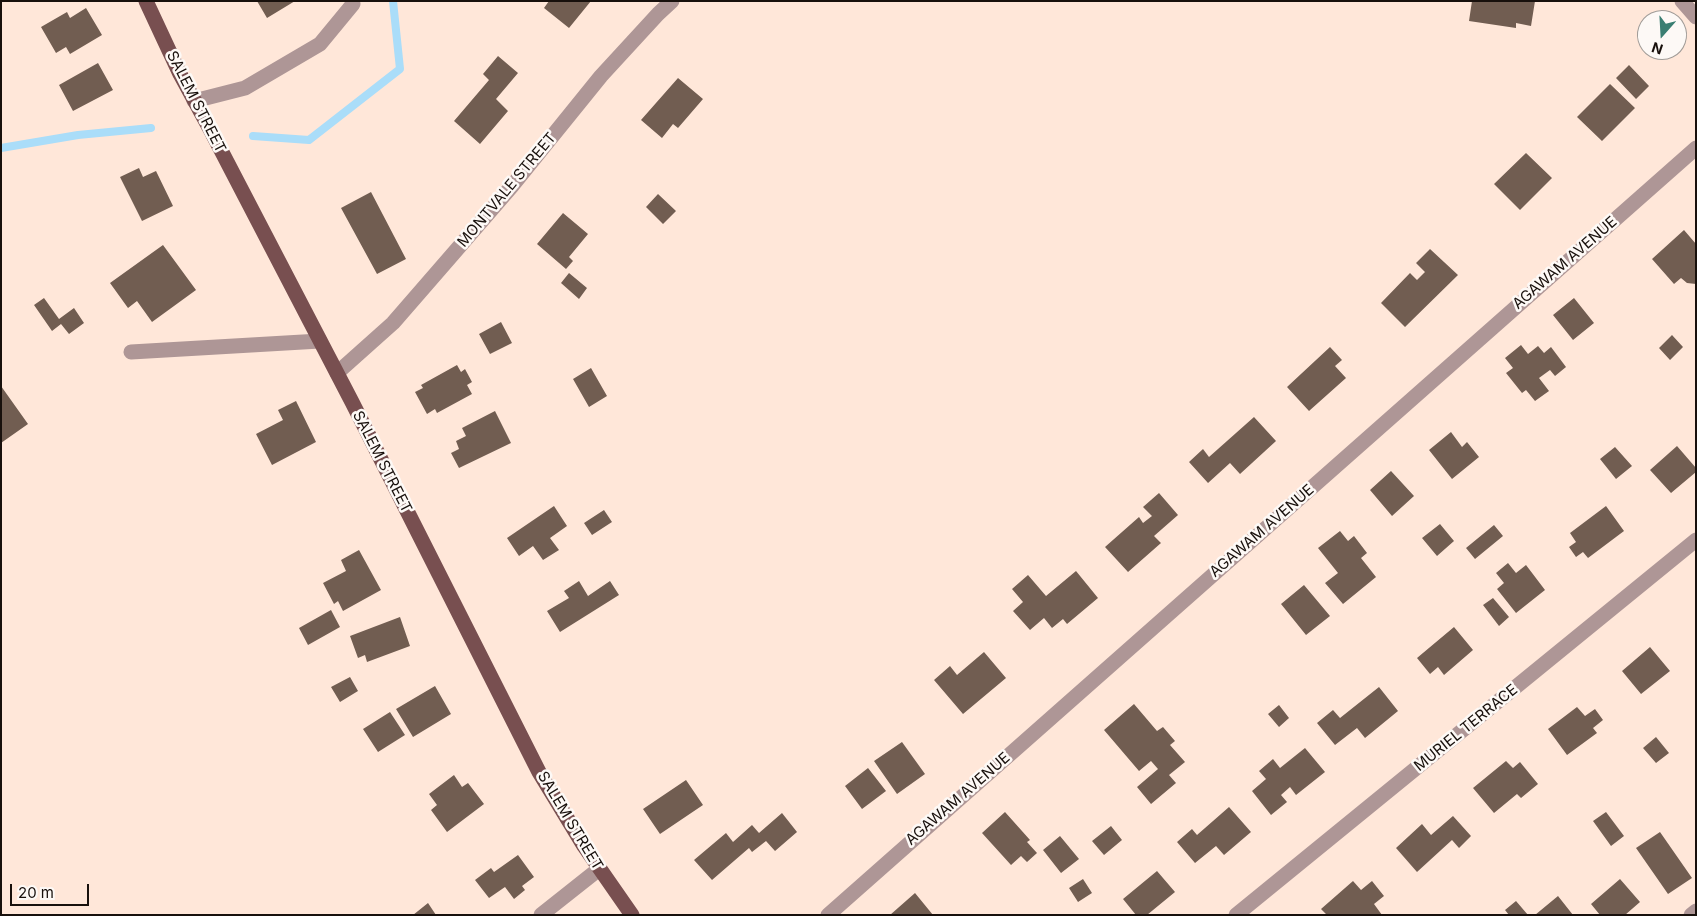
<!DOCTYPE html>
<style>
body{margin:0}
#map{position:relative;width:1697px;height:916px;overflow:hidden;background:#ffe7d9;font-family:Inter,sans-serif}
canvas{display:block}
.frame{position:absolute;inset:0;border:2px solid #18100c;pointer-events:none}
.north{position:absolute;left:1637px;top:10px;width:50px;height:50px;box-sizing:border-box;background:#fdf9f6;border:1px solid #a19c98;border-radius:50%;rotate:199deg;font-size:14px;font-weight:700;line-height:20px;text-align:center;color:#18100c}
.north::after{content:'';display:block;margin:auto;width:18px;height:22px;background:#3a7e72;clip-path:polygon(50% 0,100% 100%,50% 72%,0 100%)}
.scale{position:absolute;left:10px;top:884px;width:79px;height:22px;box-sizing:border-box;border:2px solid #18100c;border-top:0;padding-left:6px;font-size:15px;line-height:18px;white-space:nowrap;color:#18100c;-webkit-text-stroke:4px #fdf9f6;paint-order:stroke}
</style>
<div id="map">
<canvas width="1697" height="916"></canvas>
<div class="frame"></div>
<div class="north">N</div>
<div class="scale">20 m</div>
</div>
<script>
const ctx = document.querySelector('canvas').getContext('2d');
ctx.lineJoin = 'round';
function stroke(path, color, width, dash) { ctx.strokeStyle = color; ctx.lineWidth = width; ctx.lineCap = dash ? 'butt' : 'round'; ctx.setLineDash(dash || []); ctx.stroke(path); }
function fillPath(path, color) { ctx.fillStyle = color; ctx.fill(path, 'evenodd'); }
function label(font, color, halo, rows, align = 'center') {
  ctx.font = font + ' Inter,sans-serif'; ctx.lineWidth = 5; ctx.setLineDash([]); ctx.textBaseline = 'middle'; ctx.strokeStyle = halo; ctx.fillStyle = color; for (const [text, x, y, turn = 0] of rows) {
    ctx.save(); ctx.translate(x, y); ctx.rotate((+turn || 0) * Math.PI / 180); ctx.textAlign = isNaN(turn) ? turn : align; if (halo) ctx.strokeText(text, 0, 0); ctx.fillText(text, 0, 0); ctx.restore();
  }
}
stroke(new Path2D(`
 M253,136L309,140L400,69L393,1
 M1,148L78,135L151,128`), '#aaddf9', 8);
fillPath(new Path2D(`
 M257,1H295L267,18Z
 M549,1H591L569,28L544,8Z
 M1472,1H1535L1531,26L1516,23V28L1469,21Z
 M86,8L102,35L70,54L66,47L56,53L41,27L67,12L70,18Z
 M498,56L518,73L496,99L508,111L480,144L454,121L489,80L483,74Z
 M98,63L113,90L73,111L59,85Z
 M1629,65L1649,86L1636,99L1616,78Z
 M678,78L703,99L678,128L673,124L662,138L641,120Z
 M1610,84L1635,108L1602,141L1577,117Z
 M1526,153L1552,178L1520,210L1494,184Z
 M139,168L143,177L156,171L173,206L142,221L120,177Z
 M371,192L406,259L377,274L341,208Z
 M658,194L676,211L663,224L646,207Z
 M563,213L588,234L569,257L573,261L566,269L537,244Z
 M1684,230L1696,244V284L1687,283L1681,278L1674,284L1652,259Z
 M163,245L196,290L152,322L137,301L128,308L110,283Z
 M1430,249L1458,275L1405,327L1381,303L1410,273L1417,280L1425,272L1416,263Z
 M569,273L587,288L579,299L561,283Z
 M44,298L59,319L74,308L84,323L69,334L61,324L52,331L34,305Z
 M1574,298L1594,323L1573,340L1553,315Z
 M501,322L512,343L490,354L479,334Z
 M1672,335L1683,347L1670,360L1659,348Z
 M1521,345L1528,354L1538,346L1544,353L1551,347L1566,367L1555,376L1550,370L1539,378L1549,391L1535,401L1526,390L1522,393L1506,373L1513,368L1505,358Z
 M1330,347L1342,360L1335,366L1346,378L1309,411L1287,387Z
 M457,365L461,372L465,369L472,382L467,385L472,394L437,413L435,409L427,414L415,392L423,388L421,385Z
 M591,368L607,396L589,407L573,379Z
 M1,386L28,424L1,443Z
 M296,401L316,442L272,465L256,434L283,420L278,410Z
 M495,411L511,443L459,468L451,453L459,449L456,441L466,436L462,428Z
 M1254,417L1276,441L1240,474L1230,463L1208,483L1189,462L1203,449L1209,457Z
 M1451,432L1462,447L1467,442L1479,457L1452,479L1429,450Z
 M1677,446L1696,468V472L1671,493L1650,470Z
 M1615,447L1632,466L1616,479L1600,459Z
 M1391,471L1414,496L1392,516L1370,490Z
 M1159,493L1178,515L1154,536L1161,543L1128,572L1105,547L1139,517L1143,523L1152,516L1143,507Z
 M554,506L567,526L550,538L559,550L543,560L533,546L519,556L507,538Z
 M1606,506L1624,531L1588,558L1583,552L1576,557L1569,547L1576,542L1570,533Z
 M604,510L612,522L592,535L584,523Z
 M1440,524L1454,541L1437,556L1422,538Z
 M1494,525L1503,536L1475,559L1466,548Z
 M1340,531L1348,541L1354,536L1367,553L1361,558L1376,577L1343,604L1325,583L1338,573L1318,548Z
 M359,550L381,590L343,611L338,601L334,604L323,583L346,571L341,560Z
 M1508,563L1516,573L1526,565L1545,590L1516,613L1497,589L1504,583L1496,573Z
 M1076,571L1098,598L1067,624L1063,619L1052,628L1044,618L1030,630L1013,611L1023,602L1012,589L1028,575L1046,596Z
 M579,581L588,596L610,581L619,595L560,632L547,611L569,598L564,591Z
 M1304,585L1330,616L1306,635L1281,604Z
 M1493,598L1509,617L1499,626L1483,605Z
 M331,610L340,627L308,645L299,628Z
 M400,617L410,646L367,662L365,655L358,658L350,636Z
 M1454,627L1473,650L1444,675L1438,667L1430,674L1417,658Z
 M1650,647L1670,671L1641,694L1622,671Z
 M984,652L1006,678L963,714L934,680L950,666L957,675Z
 M350,677L358,691L340,702L331,687Z
 M435,686L451,714L413,737L396,709Z
 M1379,687L1398,711L1365,738L1357,728L1335,745L1317,723L1333,710L1340,718Z
 M1134,704L1157,731L1163,727L1175,741L1170,745L1185,762L1169,775L1176,783L1151,804L1137,787L1158,769L1151,761L1139,771L1104,730Z
 M1279,705L1289,718L1279,727L1268,714Z
 M1577,707L1585,716L1595,709L1603,720L1593,728L1597,733L1567,755L1548,729Z
 M390,712L405,735L378,752L363,729Z
 M1656,737L1669,753L1656,763L1643,748Z
 M902,742L925,774L897,794L874,761Z
 M1305,748L1325,772L1296,795L1290,787L1281,795L1287,802L1271,815L1252,791L1266,779L1259,771L1273,759L1280,768Z
 M1506,761L1513,768L1520,762L1538,784L1521,798L1517,794L1494,813L1473,788Z
 M868,768L886,791L862,809L845,786Z
 M454,775L462,787L468,783L484,804L447,832L431,810L437,805L429,794Z
 M686,780L703,805L660,834L643,809Z
 M1229,807L1251,832L1224,855L1216,846L1195,863L1177,842L1192,829L1197,835Z
 M1005,812L1030,840L1027,842L1037,853L1027,862L1021,856L1011,865L982,833Z
 M1606,812L1624,836L1611,846L1593,821Z
 M782,813L797,832L775,851L766,841L752,852L749,848L712,880L694,860L726,833L733,842L752,825L759,833Z
 M1453,816L1471,836L1459,848L1452,840L1417,872L1396,848L1422,824L1431,835Z
 M1111,826L1122,840L1104,855L1092,841Z
 M1660,832L1692,878L1668,894L1636,848Z
 M1060,836L1079,859L1061,873L1043,850Z
 M518,855L534,877L522,886L525,890L514,899L505,887L489,898L475,880L491,868L494,872Z
 M1157,871L1175,892L1147,915H1136L1123,899Z
 M1083,879L1092,893L1078,902L1069,888Z
 M1620,879L1640,902L1625,915H1600L1591,904Z
 M1353,881L1361,890L1372,881L1384,896L1374,904L1382,915H1327L1321,909Z
 M915,893L933,915H890Z
 M1558,896L1573,915H1535Z
 M1516,901L1528,915H1509L1505,910Z
 M428,903L436,915H413Z`), '#715d51');
stroke(new Path2D(`
 M1682,1L1696,17
 M194,101L245,88L320,44L353,4
 M131,352L320,341
 M337,373L393,323L512,186L601,76L658,14L672,1
 M541,915L599,869
 M828,915L1696,148
 M1236,915L1696,540
 M1691,915L1696,911`), '#ae9696', 15);
stroke(new Path2D(`
 M146,1L180,74L211,131L352,402L539,772L584,846L632,915`), '#784f50', 15);
label('15px', '#18100c', '#fdf9f6', [
 ["SALEM STREET",196,102,63],
 ["MONTVALE STREET",507,190,-50],
 ["AGAWAM AVENUE",1565,263,-41],
 ["SALEM STREET",382,462,63],
 ["AGAWAM AVENUE",1262,531,-41],
 ["MURIEL TERRACE",1466,728,-39],
 ["AGAWAM AVENUE",958,799,-41],
 ["SALEM STREET",570,821,59]
]);
</script>
